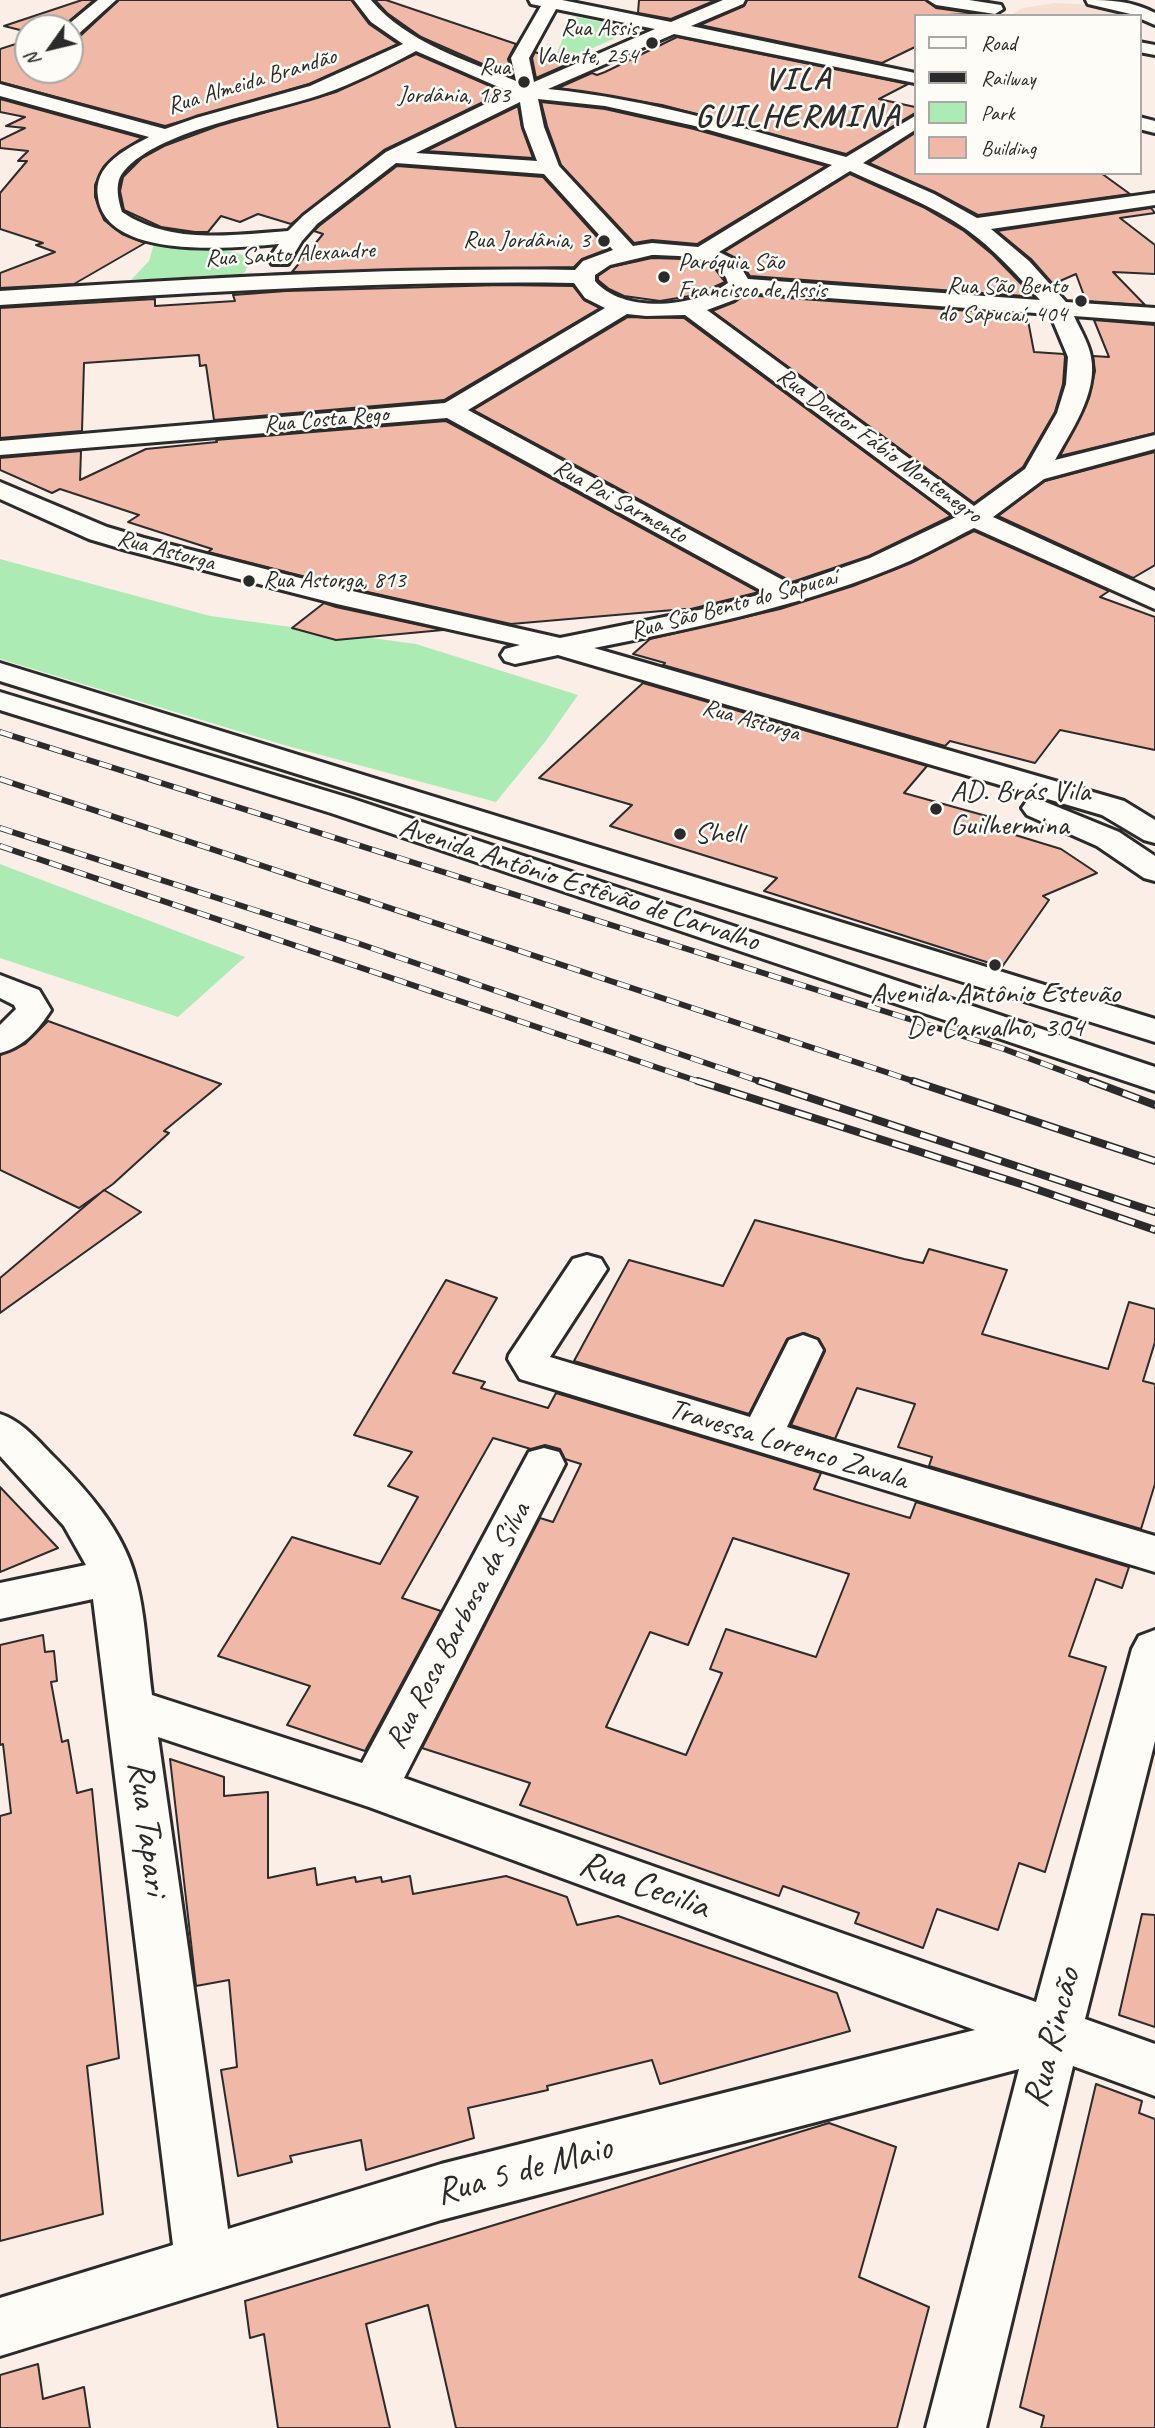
<!DOCTYPE html>
<meta charset="utf-8">
<style>
body{margin:0}
#map{position:relative;width:1155px;height:2428px;overflow:hidden;background:#faeee7;font-family:Caveat,sans-serif}
canvas{display:block}
.legend{position:absolute;left:914px;top:14px;width:228px;height:161px;box-sizing:border-box;background:#fdfcf7;border:2px solid #a9a8a5;margin:0;padding:9px 12px;list-style:none;font-size:21px;color:#2b2b2b}
.legend li{display:flex;align-items:center;gap:14px;height:35px}
.legend b{width:35px;border:2px solid #a9a8a5}
.north{position:absolute;left:14px;top:14px;width:70px;height:70px;box-sizing:border-box;background:#fdfcf7;border:2px solid #a9a8a5;border-radius:50%;rotate:236deg;font-size:19px;font-weight:700;line-height:28px;text-align:center;color:#2b2b2b}
.north::after{content:'';display:block;margin:auto;width:24px;height:32px;background:#2b2b2b;clip-path:polygon(50% 0,100% 100%,50% 72%,0 100%)}
</style>
<div id="map">
<canvas width="1155" height="2428"></canvas>
<ul class="legend">
<li><b style="height:9px;background:#fdfcf7"></b>Road</li>
<li><b style="height:9px;background:#2b2b2b"></b>Railway</li>
<li><b style="height:19px;background:#acecb4"></b>Park</li>
<li><b style="height:19px;background:#f0b8a7"></b>Building</li>
</ul>
<div class="north">N</div>
</div>
<script>
const ctx = document.querySelector('canvas').getContext('2d');
ctx.lineJoin = 'round';
function fillPath(path, color) { ctx.fillStyle = color; ctx.fill(path, 'evenodd'); }
function stroke(path, color, width, dash) { ctx.strokeStyle = color; ctx.lineWidth = width; ctx.lineCap = dash ? 'butt' : 'round'; ctx.setLineDash(dash || []); ctx.stroke(path); }
function label(font, color, halo, rows, align = 'center') {
  ctx.font = font + ' Caveat,sans-serif'; ctx.lineWidth = 5; ctx.setLineDash([]); ctx.textBaseline = 'middle'; ctx.strokeStyle = halo; ctx.fillStyle = color; for (const [text, x, y, turn = 0] of rows) {
    ctx.save(); ctx.translate(x, y); ctx.rotate((+turn || 0) * Math.PI / 180); ctx.textAlign = isNaN(turn) ? turn : align; if (halo) ctx.strokeText(text, 0, 0); ctx.fillText(text, 0, 0); ctx.restore();
  }
}
fillPath(new Path2D(`
 M1056,3L1098,5L1132,16H1010L1022,8Z`), '#f7ded4');
fillPath(new Path2D(`
 M572,16L635,29L551,67Z
 M155,240L234,252L246,256L250,261L245,272L241,274L131,280L149,261Z
 M0,559L210,616L416,644L578,695L545,742L496,802L284,745L0,659Z
 M0,864L13,869L245,957L178,1017L0,958Z`), '#acecb4');
const building = new Path2D(`
 M82,0H94L61,28H28V32L4,26Z
 M119,0H351L369,24L398,44L309,84L165,126L0,82V49L28,40V70H70V39L78,38Z
 M375,0H386L516,44L508,59L512,77L421,37L387,13Z
 M639,0H716L671,19L638,13Z
 M747,0H926L936,8L979,14L915,16V47L882,63L700,25L744,6Z
 M677,37L908,84L879,99L915,107V113L846,154L662,105L558,88L592,73L597,75L605,72Z
 M535,52L568,64L536,78L532,58Z
 M416,54L504,92L384,150L291,224L258,214L240,222L221,216L208,232H195L161,227L124,210L120,191L123,177L142,158L164,146L218,126L336,92Z
 M0,99L142,138L120,151L104,166L95,185V197L104,220L122,234L145,243L74,284L0,288V273L55,252L36,245L43,243L0,229V193L27,161H18L28,151L0,148V140L25,128L6,126L25,117L0,112Z
 M541,102L605,109L694,129L826,166L697,244L652,240L634,243L561,165L547,126Z
 M518,106L522,128L533,158L426,151Z
 M915,133V173H1101L1130,194L978,215L935,192L869,163Z
 M397,166L543,177L608,249L582,259L574,267L292,272L323,234L314,231L319,226Z
 M850,174L923,207L964,231L993,255L1030,293L1024,296L750,276L739,260L724,252Z
 M1151,208L1155,213L1120,218L1155,245V274L1113,272L1145,305L1086,301L1076,274L1053,284L1031,259L997,231Z
 M652,258L684,259L706,264L715,269L725,282L696,295L660,301L624,296L609,289L598,280V276L611,267Z
 M502,285L573,286L584,300L600,308L444,400L214,420L206,365L200,366L199,355L84,363L82,431L0,438V308L155,299V306L235,301L233,295L286,291Z
 M745,295L1027,315L1034,352L1064,354L1065,357L1063,384L1055,412L1023,467L974,503L712,311L735,302Z
 M628,317L684,318L951,516L869,556L792,582L473,410Z
 M1094,320L1155,325V433L1060,456L1089,398L1095,371L1093,356L1109,357Z
 M446,421L759,592L683,611L685,609L511,624L345,587L208,552L212,549L128,522L139,515L60,489L52,493L0,470V458L81,451L80,480L146,449L217,442L216,440Z
 M1155,452V565L1133,578L998,516L1045,481Z
 M974,531L1109,591L1100,597L1155,617V750L1060,730L1035,763L950,741L945,746L663,665L665,663L633,654L650,639L780,609L853,586L911,563Z
 M324,603L336,607L443,630L336,640L292,628Z
 M643,683L927,766L904,793L990,817L988,820L993,822L989,827L1061,849L1097,873L1043,896L1049,900L1002,967L764,891L777,878L610,826L632,805L539,778Z
 M48,1021L221,1084L164,1131L169,1133L113,1184L79,1208L0,1170V1055L25,1044Z
 M104,1190L141,1212L0,1313V1278Z
 M755,1220L904,1259L923,1263L929,1249L1007,1270L982,1334L1108,1369L1129,1302L1155,1309V1342L1143,1381L1155,1384V1484L1141,1529L929,1466L932,1457L898,1447L915,1404L857,1388L835,1439L791,1425L825,1351L819,1339L804,1333L787,1339L749,1414L574,1361L629,1260L723,1286Z
 M446,1280L497,1298L453,1373L485,1382L481,1388L548,1408L556,1393L821,1473L814,1489L856,1502L910,1518L916,1502L1129,1567L1122,1588L1096,1579L1069,1656L1106,1667L1045,1872L1019,1863L998,1930L937,1909L923,1948L855,1923L859,1913L783,1886L779,1896L520,1805L530,1783L422,1748L540,1518L553,1522L581,1464L565,1459L560,1449L545,1445L531,1449L493,1438L402,1598L441,1611L365,1751L287,1725L310,1686L218,1656L292,1537L380,1564L418,1497L388,1486L412,1452L354,1435ZM733,1538L849,1574L816,1657L726,1629L710,1669L722,1673L686,1755L606,1727L650,1632L688,1645Z
 M0,1487L58,1548L0,1572Z
 M43,1635L45,1652L54,1651L57,1681L51,1682L62,1742L68,1740L77,1793L92,1789L119,2058L87,2066L103,2214L0,2241V1816L11,1813L3,1744L0,1745V1645Z
 M170,1759L224,1777V1796L268,1792V1878L315,1868L317,1885L355,1877L356,1882L381,1877L382,1882L410,1876L413,1894L506,1876L567,1897L577,1925L618,1916L837,1993L850,2031L660,2084L652,2060L547,2086L548,2090L468,2108L474,2138L366,2170L361,2140L290,2156L292,2162L238,2176L221,2070L237,2067L229,1980L196,1986Z
 M1142,1914L1155,1915V2027L1119,2015Z
 M1096,2084L1142,2101L1139,2113L1155,2119V2428H1041L1044,2416L1020,2407Z
 M829,2123L896,2147L859,2277L929,2307L897,2428H456L428,2305L366,2324L390,2428H278L264,2334L250,2338L245,2301Z
 M38,2364L43,2399L84,2387L90,2428H0V2375Z`);
fillPath(building, '#f0b8a7');
stroke(building, '#2b2b2b', 2);
const minor = new Path2D(`
 M98,0H116L76,36L70,37V28H64Z
 M354,0H371C407,43 466,60 516,81L511,58L541,6L531,4L529,0H562L671,22L723,0H745L743,4L691,26L915,73V83L674,34L548,89C650,99 747,129 846,157L915,116V130L863,163L934,194L977,218L1155,193V205L991,229L1029,261L1066,302L1155,308V322L1074,316C1079,328 1089,343 1091,357C1098,393 1071,431 1055,460L1155,435V449L1044,479L993,517L1155,591V609L974,528C946,542 918,559 888,570C793,608 694,628 594,648L1124,801L1155,820V843L1144,840L1102,815L558,655L515,664L505,661L501,655L505,649L520,645L337,604L126,550L89,539L0,499V482L107,527L144,538L339,588L560,638L704,609L766,593L447,418L0,455V441L445,403L605,308L585,298L574,283C382,280 191,293 0,305V291C192,279 383,267 575,270L583,261L613,250L544,174L396,163L317,224L302,241L288,264H272L269,259L279,244C233,248 106,261 98,197C93,165 125,150 149,137L0,96V84L165,129L196,118L310,86L403,44L371,22ZM556,9L655,29L534,82L529,58ZM416,51L510,92L386,152L303,216L288,231C232,235 171,245 122,212C118,199 114,182 124,171C161,128 269,113 323,94C355,83 386,67 416,51ZM538,99L605,106L695,126L832,165L698,247L652,243L633,246L559,166L544,127ZM520,102L524,127L537,161L416,153ZM850,171C889,189 930,204 966,229C993,248 1017,275 1040,300L748,279L737,261L719,252ZM652,255C676,256 721,254 728,283C695,308 623,314 595,281V275L610,265ZM744,292L1050,314L1068,357L1066,384L1057,413L1025,469L974,506L707,310L734,300ZM627,314L646,316L685,315L956,517L870,558L792,585L468,410Z
 M928,0H969L1001,5L1003,9L995,14L936,5Z
 M1086,0C1111,0 1132,1 1155,13V25L1139,18V16L1088,4Z
 M1139,42L1155,45V55L1139,52Z
 M1139,117L1155,121V133L1139,129Z
 M1038,799L1119,832L1155,856V881L1144,878L1097,846L1027,815L1022,808L1027,801Z
 M0,975L39,990L51,1010C38,1030 24,1047 0,1053V1025L16,1009L14,1005L0,998Z
 M587,1255L601,1259L607,1269L550,1357L750,1417L789,1340L803,1335L817,1340L823,1350L787,1427L1155,1536V1572L520,1379L508,1359L509,1355L573,1259Z
 M0,1414C22,1421 38,1441 54,1457C87,1490 123,1531 135,1577C145,1610 147,1659 152,1695L362,1763L529,1452L544,1448L559,1452L565,1464L404,1778L1036,2002L1132,1649L1139,1636L1155,1630V1741L1085,2019L1155,2044V2096L1073,2066L986,2428H926L1019,2069L441,2220L0,2356V2298L173,2245L93,1599L0,1619V1583L86,1565L64,1526L0,1456ZM158,1737L369,1807L975,2030L441,2164L228,2229Z`);
const highway = new Path2D(`
 M0,663L1155,1019V1042L0,681Z
 M0,692L353,799L1155,1067V1091L331,813L0,710Z`);
stroke(minor, '#2b2b2b', 6);
stroke(highway, '#2b2b2b', 6);
fillPath(minor, '#fdfcf7');
fillPath(highway, '#fdfcf7');
const railFar1 = new Path2D(`
 M0,732L1004,1049L1095,1083
 M0,779L919,1083
 M0,828L357,943L764,1083
 M0,846L703,1083`);
const rail = new Path2D(`
 M698,1081L1027,1186L1155,1230
 M759,1081L1155,1212
 M913,1081L1155,1161
 M1091,1081L1155,1105`);
stroke(railFar1, '#2b2b2b', 6);
stroke(rail, '#2b2b2b', 8);
stroke(railFar1, '#fdfcf7', 4.5, [13]);
stroke(rail, '#fdfcf7', 5, [17]);
for (const [x, y, r, color] of [
 [652,43,7,"#2b2b2b"],
 [524,82,7,"#2b2b2b"],
 [604,241,7,"#2b2b2b"],
 [664,277,7,"#2b2b2b"],
 [1081,301,7,"#2b2b2b"],
 [249,581,7,"#2b2b2b"],
 [936,809,7,"#2b2b2b"],
 [680,834,7,"#2b2b2b"],
 [995,965,7,"#2b2b2b"]
]) { const dot = new Path2D(); dot.arc(x, y, r, 0, 2 * Math.PI); ctx.fillStyle = color; ctx.fill(dot); stroke(dot, '#fdfcf7', 2.5); }
label('24px', '#2b2b2b', '#fdfcf7', [
 ["Rua Assis",638,29],
 ["Valente, 254",638,57],
 ["Rua",510,68],
 ["Jordânia, 183",510,96],
 ["Rua Jordânia, 3",590,241],
 ["Paróquia São",678,263,"left"],
 ["Francisco de Assis",678,291,"left"],
 ["Rua São Bento",1067,287],
 ["do Sapucaí, 404",1067,315],
 ["Rua Astorga, 813",263,581,"left"]
], 'right');
label('24px', '#2b2b2b', '#fdfcf7', [
 ["Rua Almeida Brandão",252,82,-17],
 ["Rua Santo Alexandre",290,255,-3],
 ["Rua Costa Rego",326,420,-5],
 ["Rua Doutor Fábio Montenegro",879,446,36],
 ["Rua Pai Sarmento",620,502,29],
 ["Rua Astorga",166,551,15],
 ["Rua São Bento do Sapucaí",734,605,-15],
 ["Rua Astorga",751,721,16]
]);
label('30px', '#2b2b2b', '#fdfcf7', [
 ["AD. Brás Vila",950,792],
 ["Guilhermina",950,826],
 ["Shell",694,834],
 ["Avenida Antônio Estevão",995,994,"center"],
 ["De Carvalho, 304",995,1028,"center"]
], 'left');
label('30px', '#2b2b2b', '#fdfcf7', [
 ["Avenida Antônio Estêvão de Carvalho",579,885,18],
 ["Travessa Lorenco Zavala",788,1445,17],
 ["Rua Rosa Barbosa da Silva",459,1626,-62]
]);
ctx.letterSpacing = '2px';
label('bold 32px', '#2b2b2b', '#fdfcf7', [
 ["VILA",798,81],
 ["GUILHERMINA",798,118]
]);
ctx.letterSpacing = '0px';
label('37px', '#2b2b2b', '#fdfcf7', [
 ["Rua Tapari",147,1828,83],
 ["Rua Cecilia",644,1886,20],
 ["Rua Rincão",1053,2038,-76],
 ["Rua 5 de Maio",524,2171,-15]
]);
</script>
